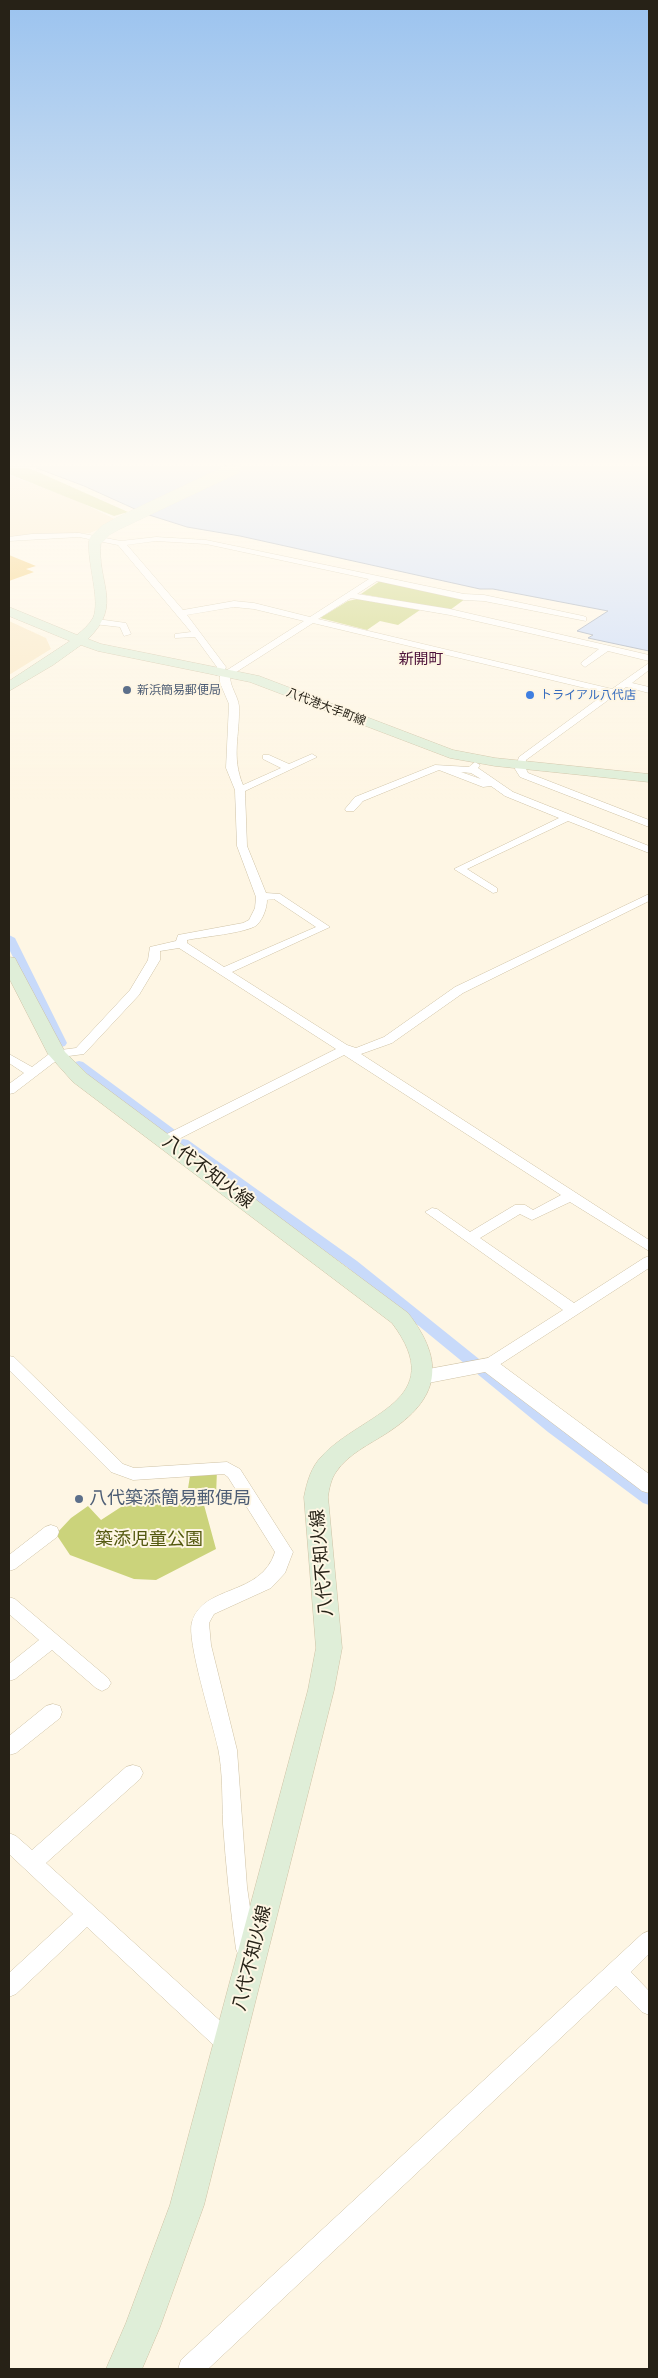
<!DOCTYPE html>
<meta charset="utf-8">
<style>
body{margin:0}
#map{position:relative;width:658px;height:2378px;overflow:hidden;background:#fef6e4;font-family:"Alegreya Sans",sans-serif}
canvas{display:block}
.frame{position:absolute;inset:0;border:10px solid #272217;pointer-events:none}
</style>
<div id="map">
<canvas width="658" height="2378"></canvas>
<div class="frame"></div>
</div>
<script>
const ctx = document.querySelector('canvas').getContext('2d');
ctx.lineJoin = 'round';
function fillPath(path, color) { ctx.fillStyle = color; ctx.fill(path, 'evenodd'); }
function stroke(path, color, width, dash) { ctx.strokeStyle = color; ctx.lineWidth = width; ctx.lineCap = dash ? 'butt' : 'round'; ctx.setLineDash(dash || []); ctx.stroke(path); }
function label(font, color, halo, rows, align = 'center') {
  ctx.font = font + ' "Alegreya Sans","Noto Sans JP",sans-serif'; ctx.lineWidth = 4; ctx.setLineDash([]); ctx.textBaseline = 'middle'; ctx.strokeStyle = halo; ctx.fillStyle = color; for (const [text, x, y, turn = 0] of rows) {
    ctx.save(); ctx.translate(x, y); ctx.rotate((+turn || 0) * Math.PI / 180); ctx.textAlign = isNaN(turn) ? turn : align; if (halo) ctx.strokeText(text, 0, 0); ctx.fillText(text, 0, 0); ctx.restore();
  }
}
fillPath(new Path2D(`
 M9,475L76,500L119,521L90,533L9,537Z
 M9,621L46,638L51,649L9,675Z`), '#fae8c4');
fillPath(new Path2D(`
 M9,468H26L36,471L128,512L114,516L9,474Z
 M380,581L465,599L450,610L361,594Z
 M357,599L420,610L398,625L380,621L367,630L320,618L348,601Z
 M217,1470L216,1496L204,1505L216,1549L156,1580L134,1579L70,1555L56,1534L71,1518L88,1506L101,1520L121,1507L152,1499L168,1506L186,1501L190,1476Z`), '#cbd37b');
const water = new Path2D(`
 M37,468H649V651L588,638L593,635L577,631L608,611L493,589H480L240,536L187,527L146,514L84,486Z`);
fillPath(water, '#c8dafa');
stroke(water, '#98a3b6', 1);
fillPath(new Path2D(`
 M9,935L15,938L67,1043L65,1046L61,1047L55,1043L9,949Z
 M79,1061L83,1062L175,1130L177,1133L175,1136H165L75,1068L73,1065L75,1062Z
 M183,1139L188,1140L357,1261L560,1424L649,1490V1505L643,1503L548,1432L347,1267L178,1146L176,1143Z`), '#c8dafa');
fillPath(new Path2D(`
 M9,555L36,566L26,569L34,572L9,581Z`), '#f4ca6b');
const minor = new Path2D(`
 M79,533L121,541L156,537L206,540L464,594L484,595L583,616L586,617V621L484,601L464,600L377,581L357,594L450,609L649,655V661L608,651L585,667L581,664L582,662L599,649L450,615L351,598L318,619L612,689L649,663V670L632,683L649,687V693L626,687L526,760L525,767L528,773L649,820V827L520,777L515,769L519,757L606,693L313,623L230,676C230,687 238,696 239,706C240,736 231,756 243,785L281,768L263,759V755H269L289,764L312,754L317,757L245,791L247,846L266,893L280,894L330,927L232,972L347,1045L356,1048L384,1037L455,987L649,894V901L463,993L392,1043L361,1054L649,1240V1251L570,1202L532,1220L520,1214L480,1238L574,1303L644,1258L649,1256V1268L493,1369H483L480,1365L483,1361L563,1310L425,1212L432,1208L437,1209L470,1232L515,1205H525L533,1210L561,1195L344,1055L171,1143H161L159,1140L161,1137L336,1049L179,948L160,951V960L139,995L84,1054L61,1057L14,1093L9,1094V1084L24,1073L9,1063V1054L32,1067L53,1051L76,1048L130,990L148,960L150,947L176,941L178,935L243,923L249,920L255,908L256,897L237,846L235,790L226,768L229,704L220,683V676L213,674L217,667L195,637L175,638V634L191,632L118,545L79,537L9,541V537L32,534ZM156,541L206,544L369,579L310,617L254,603L234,601L183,610L127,545ZM234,607L254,609L304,621L224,672L226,667L187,615ZM274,899L316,927L224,967L187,943V940C201,937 247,933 257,925C263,919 267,908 267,900Z
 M97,619L126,623L131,634L124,636L120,627L94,624V620Z
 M475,762L480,765L478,768L513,792L649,846V853L568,821L467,869L497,888V892L493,893L454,869L559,818L505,796L491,786L483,787L439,770L363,801L354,811H346L345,809L355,797L435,765L469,767ZM461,772L471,773L481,779Z
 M9,1356L14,1357L123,1464L134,1468L227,1462L240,1469L293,1552L285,1573L271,1588L214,1614L209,1623L211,1645L237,1750L247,1887L256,1949L253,1956L246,1959L239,1956L236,1949C230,1907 226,1866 223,1824C222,1799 223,1772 218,1748C213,1724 186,1639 192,1622C203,1584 261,1597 275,1552L228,1477L224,1474L133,1480L111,1472L9,1370Z
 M51,1525L57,1527L59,1532L57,1537L15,1569L9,1571V1555L45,1527Z
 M9,1597L15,1599L108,1678L111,1683L108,1688L102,1691L96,1688L52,1650L15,1679L9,1681V1664L39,1640L9,1614Z
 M53,1704L60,1706L62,1712L60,1718L16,1753L9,1755V1736L46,1706Z
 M133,1765L140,1767L143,1773L140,1779L46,1863L237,2036L240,2044L237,2052L229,2055L221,2052L87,1927L16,1994L9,1997V1973L73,1914L9,1854V1833L16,1836L32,1850L126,1767Z
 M649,1931V1954L631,1972L649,1991V2015L642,2012L616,1986L208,2369H178L181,2360L642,1934Z`);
const tertiary = new Path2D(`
 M488,1358L495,1360L649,1474V1493L642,1491L485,1372L423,1384L416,1382L413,1377L416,1372L423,1370Z`);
const secondary = new Path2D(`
 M95,538L101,541C96,583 124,604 88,639L101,644L259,676L453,750L495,758L649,774V782L495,766L450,758L250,682L98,651L81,645L53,665L9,691V681L70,641L9,616V607L77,635C83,630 89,625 93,618C101,601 87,563 89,541Z
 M9,957L15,958L17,962L65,1052L87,1074L408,1313C446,1362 440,1399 387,1433C370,1444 348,1454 336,1472C331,1479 329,1489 328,1497L342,1648L334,1690L204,2205L160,2327L142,2369H106L126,2323L170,2205L308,1690L316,1648L304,1497C307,1482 311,1467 322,1456C362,1413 451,1401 392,1323L73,1082L48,1054L9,978Z`);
stroke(minor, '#cfc2a5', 1);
stroke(tertiary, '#cfc2a5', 1);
stroke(secondary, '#cfc2a5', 1);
fillPath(minor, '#fff');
fillPath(tertiary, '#fff');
fillPath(secondary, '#dfeed8');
const secondaryBridge = new Path2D(`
 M95,541L106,530L119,523L235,468`);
stroke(secondaryBridge, '#cfc2a5', 12, []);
stroke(secondaryBridge, '#dfeed8', 12);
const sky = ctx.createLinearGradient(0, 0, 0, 801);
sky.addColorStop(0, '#9bc3ef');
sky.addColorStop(0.58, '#fffbf3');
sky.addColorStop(1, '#fffbf300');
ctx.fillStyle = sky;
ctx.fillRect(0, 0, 658, 801);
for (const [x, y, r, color] of [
 [127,690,5,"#5c6f8a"],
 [530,695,5,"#3f7fe0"],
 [79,1499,5,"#5c6f8a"]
]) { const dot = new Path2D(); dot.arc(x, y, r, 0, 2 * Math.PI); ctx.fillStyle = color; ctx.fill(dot); stroke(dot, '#fef6e4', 2); }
label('12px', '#4e5e75', '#fef6e4', [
 ["新浜簡易郵便局",137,690]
], 'left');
label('12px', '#366cbe', '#fef6e4', [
 ["トライアル八代店",540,695]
], 'left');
label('12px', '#272217', '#fef6e4', [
 ["八代港大手町線",326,707,21]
]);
label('15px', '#4c1139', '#fef6e4', [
 ["新開町",421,659]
]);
label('18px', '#272217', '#fef6e4', [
 ["八代不知火線",208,1172,37],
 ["八代不知火線",322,1563,-95],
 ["八代不知火線",252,1958,-76]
]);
label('18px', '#4e5e75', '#fef6e4', [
 ["八代築添簡易郵便局",89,1499]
], 'left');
label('18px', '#53580f', '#fef6e4', [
 ["築添児童公園",149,1540]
]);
</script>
